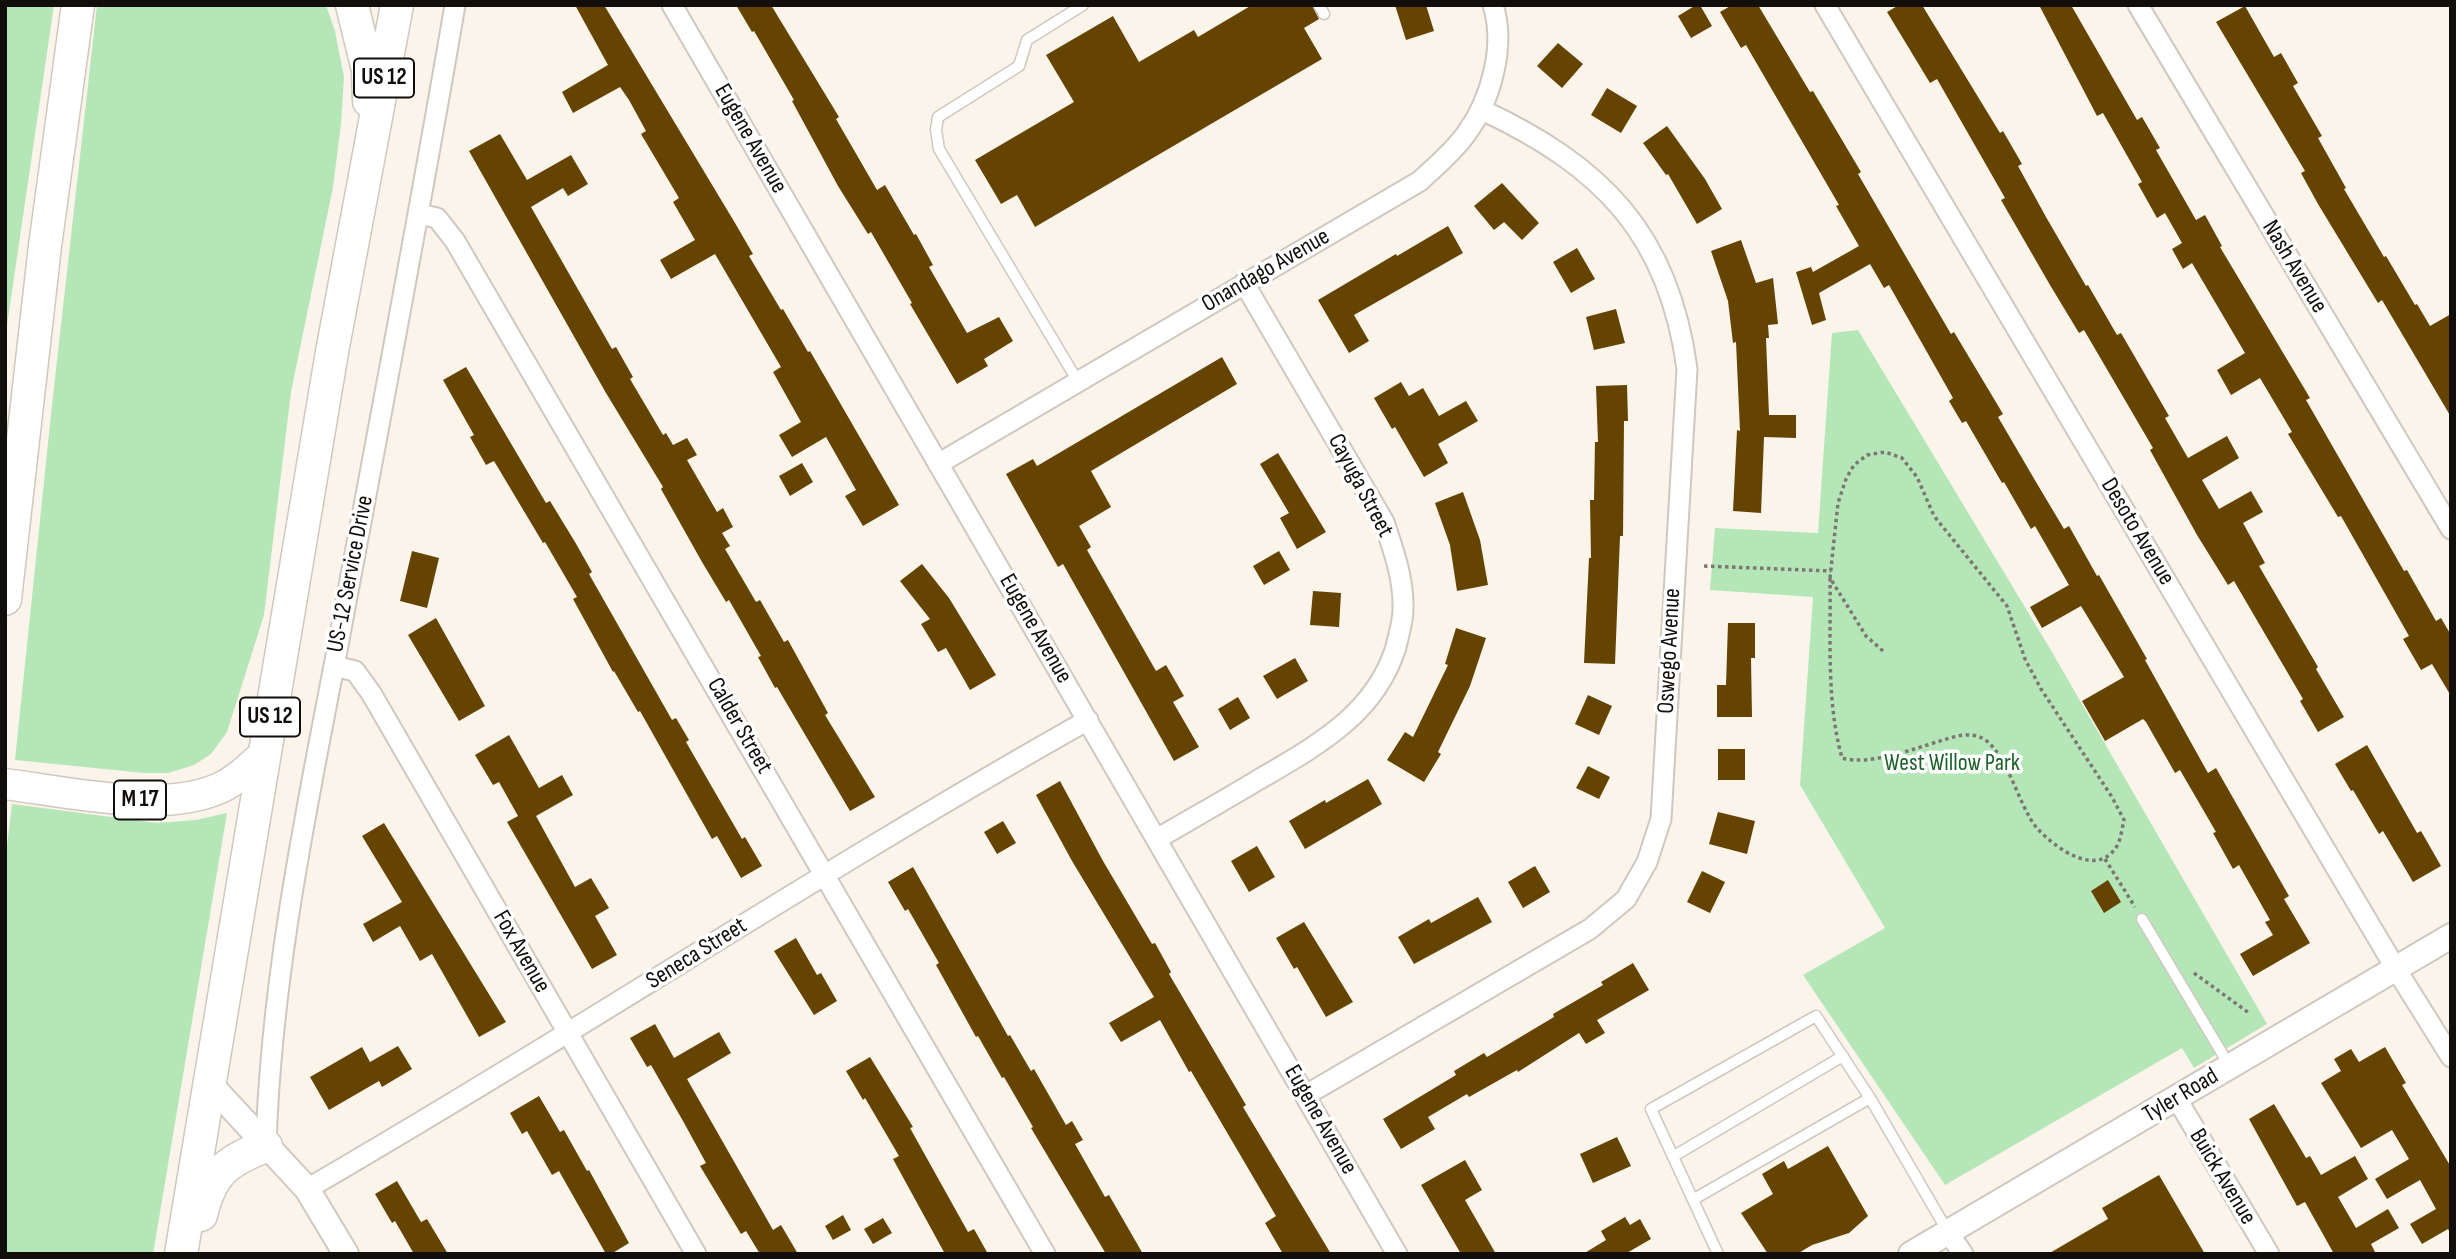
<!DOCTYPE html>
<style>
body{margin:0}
#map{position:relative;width:2456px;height:1259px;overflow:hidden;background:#fbf4ea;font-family:"Sofia Sans Condensed",sans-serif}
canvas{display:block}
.frame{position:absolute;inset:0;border:7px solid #110e0b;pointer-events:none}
</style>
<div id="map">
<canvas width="2456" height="1259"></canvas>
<div class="frame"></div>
</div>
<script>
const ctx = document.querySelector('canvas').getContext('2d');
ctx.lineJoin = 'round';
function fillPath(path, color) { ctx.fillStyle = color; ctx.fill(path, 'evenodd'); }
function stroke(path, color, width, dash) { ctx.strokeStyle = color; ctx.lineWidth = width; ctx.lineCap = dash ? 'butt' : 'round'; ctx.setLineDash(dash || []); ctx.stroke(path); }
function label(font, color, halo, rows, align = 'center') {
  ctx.font = font + ' "Sofia Sans Condensed",sans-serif'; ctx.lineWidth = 7; ctx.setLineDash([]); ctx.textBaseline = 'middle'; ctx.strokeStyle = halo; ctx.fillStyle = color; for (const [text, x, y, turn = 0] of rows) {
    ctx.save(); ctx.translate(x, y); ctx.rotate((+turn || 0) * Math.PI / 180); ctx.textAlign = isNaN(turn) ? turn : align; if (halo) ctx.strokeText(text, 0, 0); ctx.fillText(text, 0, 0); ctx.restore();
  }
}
fillPath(new Path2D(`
 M8,5H54L5,339V12Z
 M97,5H326L335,31L344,77L341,124L333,187L291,392L264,615L227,732L211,754L194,765L168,773H144L15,760L52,405Z
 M1858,330L2049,647L2267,1024L2194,1068L2182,1048L1945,1185L1803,975L1885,928L1800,785L1813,597L1710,590L1715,528L1818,533L1832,333Z
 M12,804L157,823L196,820L227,813L153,1254H5V862Z`), '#b4e6b8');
fillPath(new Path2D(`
 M575,5H604L735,223L753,254L749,256L781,310L783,309L808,352L810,351L899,505L863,526L845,496L856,490L826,437L792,457L779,435L801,422L773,372L781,367L715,254L671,279L660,260L695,240L673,202L679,198L641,134L646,131L629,100L620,87L573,113L562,92L608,65Z
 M736,5H771L839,117L836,119L877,190L885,185L914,235L916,234L933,265L929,267L967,333L999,317L1013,341L984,359L988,366L957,384L910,304L912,303L871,232L868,234L838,186L792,101L794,100L754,31L752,32Z
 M1252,5H1312L1319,19L1304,28L1322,59L1035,227L1017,195L1001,204L975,160L1074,102L1046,55L1113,16L1139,62L1194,30L1198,37Z
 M1395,5H1426L1434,31L1406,40Z
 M1696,5H1700L1712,26L1691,38L1678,16Z
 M1732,5H1758L1810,92L1813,91L1861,172L1858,174L1923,286L1951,334L1954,332L2003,414L1998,417L2036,482L2064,529L2069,526L2097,576L2099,575L2147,659L2145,660L2208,773L2216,768L2289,896L2284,899L2310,943L2253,976L2240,954L2273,935L2265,922L2270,920L2239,865L2233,869L2213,833L2216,832L2180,770L2175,773L2146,722L2143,719L2105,741L2082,701L2124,677L2081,606L2042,628L2030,607L2069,585L2035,526L2031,529L2004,482L2002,483L1966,421L1962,423L1949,401L1953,398L1889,285L1884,288L1870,264L1819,293L1826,320L1812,325L1796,272L1811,267L1813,272L1859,246L1836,206L1839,205L1746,45L1741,48L1720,12Z
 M1899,5H1922L2000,133L2003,131L2022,164L2018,166L2046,217L2086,286L2088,285L2117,335L2121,333L2150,383L2169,416L2165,418L2188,458L2227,436L2239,458L2202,480L2219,509L2251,491L2263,512L2243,523L2265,563L2259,566L2318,667L2316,669L2344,717L2318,732L2300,701L2303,699L2234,581L2228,585L2197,535L2150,450L2153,448L2084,330L2079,333L2050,285L2001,200L2005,198L1937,79L1930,83L1887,12Z
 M2039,5H2071L2137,120L2142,117L2160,148L2156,150L2196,220L2205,215L2222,246L2220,247L2310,398L2306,400L2404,571L2407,570L2436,621L2441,618L2451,635V696L2432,664L2421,670L2403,639L2409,636L2341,516L2338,517L2288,434L2292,432L2260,378L2231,395L2217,370L2245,353L2192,263L2183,269L2172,249L2182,243L2165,213L2157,218L2138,184L2142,182L2103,113L2097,116Z
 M2245,6L2274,57L2281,53L2298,83L2293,86L2322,136L2318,138L2346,188L2344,189L2384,257L2386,256L2415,305L2417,304L2430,326L2451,314V417L2382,300L2378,303L2318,204L2301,173L2305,171L2216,22Z
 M1558,43L1583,64L1562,88L1537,66Z
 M1607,88L1637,106L1621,133L1591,115Z
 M1667,126L1705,179L1722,209L1697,224L1668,174L1666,175L1643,143Z
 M500,134L527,180L571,155L588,184L568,196L563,188L531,207L612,349L616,347L633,377L630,379L663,435L666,433L673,445L687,438L697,455L687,460L717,512L723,508L733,527L722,533L730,546L725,549L756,602L760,600L784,642L788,640L828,713L825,715L875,797L850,811L777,687L775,688L758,657L761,656L729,600L726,602L702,562L661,489L663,487L606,393L469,151Z
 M1502,183L1539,223L1522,240L1504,222L1494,230L1474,206Z
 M1448,226L1463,253L1354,315L1369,341L1349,353L1318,300L1396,254L1397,256Z
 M1741,240L1756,283L1773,278L1778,324L1768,325L1769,338H1766L1769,415H1796V438L1764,437L1761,513L1733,511L1737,430L1740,431L1736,342L1733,343L1728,301L1711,251Z
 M1577,248L1595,279L1571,293L1553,262Z
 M1616,309L1625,343L1594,350L1586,317Z
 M1222,357L1237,384L1091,471L1111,507L1079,526L1091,547L1087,550L1156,671L1166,665L1184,696L1173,702L1199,747L1174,761L1063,564L1058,567L1006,474L1033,459L1037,466Z
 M466,367L546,503L550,501L575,542L592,572L589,574L672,720L676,718L689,740L686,742L742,839L745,837L762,866L741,878L717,836L712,839L640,711L638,712L614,671L613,672L573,599L577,597L545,542L543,543L494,461L486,465L470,437L474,435L443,380Z
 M1401,382L1409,396L1423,388L1439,416L1466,401L1478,421L1438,444L1448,463L1424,477L1395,427L1392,429L1374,398Z
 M1627,385L1628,421H1624L1623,536H1620L1615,664L1584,663L1589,558H1591L1590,500H1594L1595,442H1598L1596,386Z
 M1278,453L1326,532L1297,549L1280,518L1289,513L1260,464Z
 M802,463L813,482L790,496L779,476Z
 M1463,492L1480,540L1488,585L1457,591L1450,545L1435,503Z
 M412,551L439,558L427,608L400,601Z
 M1279,551L1290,570L1264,585L1253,566Z
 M922,564L949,598L996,675L970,690L946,648L938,652L921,624L930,619L900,581Z
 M1313,591L1341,593L1339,627L1310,625Z
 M436,618L485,706L459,721L408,635Z
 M1728,623H1755V658H1751L1752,717H1717V685H1726Z
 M1456,628L1486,638L1470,686L1438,752L1441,754L1424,782L1387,760L1405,732L1413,737L1448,665L1445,664Z
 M1295,658L1308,681L1277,699L1263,676Z
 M1588,695L1612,706L1599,735L1575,724Z
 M1238,697L1250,718L1230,730L1218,709Z
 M509,735L539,788L562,775L573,795L536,816L575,887L591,878L609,908L595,916L617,955L592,969L507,822L518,816L499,782L493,785L475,755Z
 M2367,745L2417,833L2421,831L2441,866L2413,882L2383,831L2379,834L2353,790L2351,791L2335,764Z
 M1718,749H1745V780H1718Z
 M1588,766L1610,777L1599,799L1576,788Z
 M1368,779L1382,804L1305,849L1289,821L1325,800L1326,803Z
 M1060,781L1103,861L1152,944L1155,943L1171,972L1169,974L1246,1105L1243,1107L1331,1254H1283L1265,1223L1276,1216L1191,1071L1189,1072L1160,1020L1121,1042L1109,1023L1154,997L1072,861L1036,795Z
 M1718,812L1755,821L1747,854L1709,844Z
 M1003,821L1016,843L997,854L984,832Z
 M384,823L506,1022L479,1037L432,954L420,961L400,926L373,942L363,924L402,902L362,836Z
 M1257,846L1275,877L1249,892L1231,861Z
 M1535,866L1550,892L1523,908L1508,882Z
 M913,867L1008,1036L1010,1035L1031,1071L1034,1069L1066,1125L1072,1121L1083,1140L1075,1144L1105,1197L1109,1195L1143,1254H1106L1031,1128L1033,1127L1004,1077L1002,1078L978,1036L976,1037L936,965L939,963L908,909L905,911L888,882Z
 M1702,871L1725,882L1710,913L1687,902Z
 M2108,880L2121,902L2104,913L2091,891Z
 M1478,897L1492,922L1414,964L1398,937L1429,919L1431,923Z
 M1304,922L1353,1002L1326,1017L1297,967L1294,969L1276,938Z
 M796,938L817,975L821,973L837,1001L814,1015L774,951Z
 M1633,963L1649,990L1597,1020L1605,1033L1586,1044L1579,1033L1518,1072L1517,1070L1469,1097L1467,1094L1428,1117L1435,1129L1401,1149L1383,1119L1456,1075L1454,1071L1484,1053L1487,1057L1554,1017L1553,1014L1603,985L1601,982Z
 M655,1024L674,1058L719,1032L731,1053L687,1079L773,1230L781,1225L798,1254H760L746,1231L741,1234L700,1166L706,1163L683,1121L651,1065L647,1067L630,1038Z
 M398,1046L412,1069L382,1087L379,1081L329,1110L310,1077L362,1047L370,1062Z
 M2385,1047L2406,1083L2402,1085L2451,1167V1234L2448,1229L2422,1244L2410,1224L2436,1209L2420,1180L2387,1199L2375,1179L2409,1159L2392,1130L2361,1148L2321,1083L2341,1071L2334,1059L2351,1049L2359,1062Z
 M870,1057L913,1127L910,1128L968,1232L974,1229L988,1254H945L893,1159L899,1156L865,1098L863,1100L846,1071Z
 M539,1096L560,1132L564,1130L587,1171L589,1170L629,1243L611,1254H606L559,1171L552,1175L527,1131L522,1134L510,1113Z
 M2274,1104L2306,1158L2310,1156L2321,1175L2355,1156L2368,1179L2338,1197L2356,1228L2388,1209L2399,1228L2371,1244L2376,1254H2334L2305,1202L2297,1206L2249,1119Z
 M1617,1137L1631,1166L1593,1183L1580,1154Z
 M1828,1146L1868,1216L1849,1233L1812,1245L1797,1254H1768L1741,1213L1773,1194L1762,1174L1784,1161L1788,1169Z
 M1465,1160L1482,1190L1465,1200L1496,1254H1461L1421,1185Z
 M2159,1175L2205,1254H2048L2108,1219L2102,1208Z
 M397,1181L421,1222L427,1219L448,1254H414L395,1221L392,1223L375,1194Z
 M843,1215L851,1230L833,1240L825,1226Z
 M1625,1217L1630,1225L1640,1219L1651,1239L1625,1254H1583L1606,1240L1601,1231Z
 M883,1218L892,1233L873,1244L864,1229Z`), '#644400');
const service = new Path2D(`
 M1319,5L1324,14
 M1077,380L939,149L936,130L938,117L1019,66L1027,40L1083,5
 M2142,919L2229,1065
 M1674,1156L1843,1056
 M1694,1199L1870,1098
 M1718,1254L1651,1109L1816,1016L1870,1098L1948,1232`);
const minor = new Path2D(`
 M672,5L1397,1254
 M1825,5L2396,969L2451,1057
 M2138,5L2451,529
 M419,214L437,218L455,241L1045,1254
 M938,464L1420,181C1436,166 1453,152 1466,134C1491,100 1506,46 1493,5
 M334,666L355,671L371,693L696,1254
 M1157,839C1191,819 1225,800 1258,780C1316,746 1375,715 1396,647C1399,633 1404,619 1403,605C1403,576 1393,549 1384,522L1244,283
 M1306,1095L1590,929L1626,899L1647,862L1661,819L1687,369C1669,234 1602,166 1482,110
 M2177,1099L2269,1254
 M266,1146C271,976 307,807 339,640C378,429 419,217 455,5
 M307,1189C570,1037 823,869 1088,720
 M1948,1232L1963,1254`);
const tertiary = new Path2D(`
 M208,1082L307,1189L346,1254
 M1911,1254L2451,936`);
const primary = new Path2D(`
 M5,784C68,792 162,814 220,788C237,780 250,767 263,755`);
const trunk = new Path2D(`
 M352,5L368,70L369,101
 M5,599L45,246L78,5
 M201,1215C211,1172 227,1161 266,1146
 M181,1254L332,352L397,5`);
stroke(service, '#cfc8be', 13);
stroke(minor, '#cfc8be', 23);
stroke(tertiary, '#cfc8be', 28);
stroke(primary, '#cfc8be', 33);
stroke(trunk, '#cfc8be', 35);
stroke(new Path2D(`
 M1704,566L1831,571
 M1830,578C1831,637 1826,701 1842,758C1869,766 1913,749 1940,741C1952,737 1965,733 1977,736C2006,744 2018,807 2037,828C2055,848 2097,879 2117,846C2121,839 2122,828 2124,820L2112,797L2041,689L2025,659L2007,606L1934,516L1917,477L1902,458L1885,452L1867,455L1854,465L1846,479L1838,503L1830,578L1866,636L1883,651
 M2105,859L2135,907
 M2194,973L2249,1013`), '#7c7771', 3.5, [3.5, 3.5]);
stroke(service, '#fff', 10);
stroke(minor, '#fff', 19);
stroke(tertiary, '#fff', 24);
stroke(primary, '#fff', 30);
stroke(trunk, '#fff', 32);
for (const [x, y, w] of [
 [384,78,60],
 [270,717,60],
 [140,800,52]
]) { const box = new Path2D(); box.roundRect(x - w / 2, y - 19.5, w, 39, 5); ctx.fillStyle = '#fff'; ctx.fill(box); stroke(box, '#110e0b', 2); }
label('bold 23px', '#110e0b', null, [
 ["US 12",384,78],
 ["US 12",270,717],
 ["M 17",140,800]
]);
label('24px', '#110e0b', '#fff', [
 ["Eugene Avenue",750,139,60],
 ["Nash Avenue",2294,267,59],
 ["Onandago Avenue",1266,271,-30],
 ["Cayuga Street",1360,486,62],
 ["Desoto Avenue",2137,532,59],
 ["US-12 Service Drive",351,574,-79],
 ["Eugene Avenue",1035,629,60],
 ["Oswego Avenue",1670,651,-87],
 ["Calder Street",739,726,60],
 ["Fox Avenue",521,952,60],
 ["Seneca Street",697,954,-32],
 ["Tyler Road",2181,1096,-31],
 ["Eugene Avenue",1320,1120,60],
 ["Buick Avenue",2222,1177,59]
]);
label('24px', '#1b6129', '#fff', [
 ["West Willow Park",1952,764]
]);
</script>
